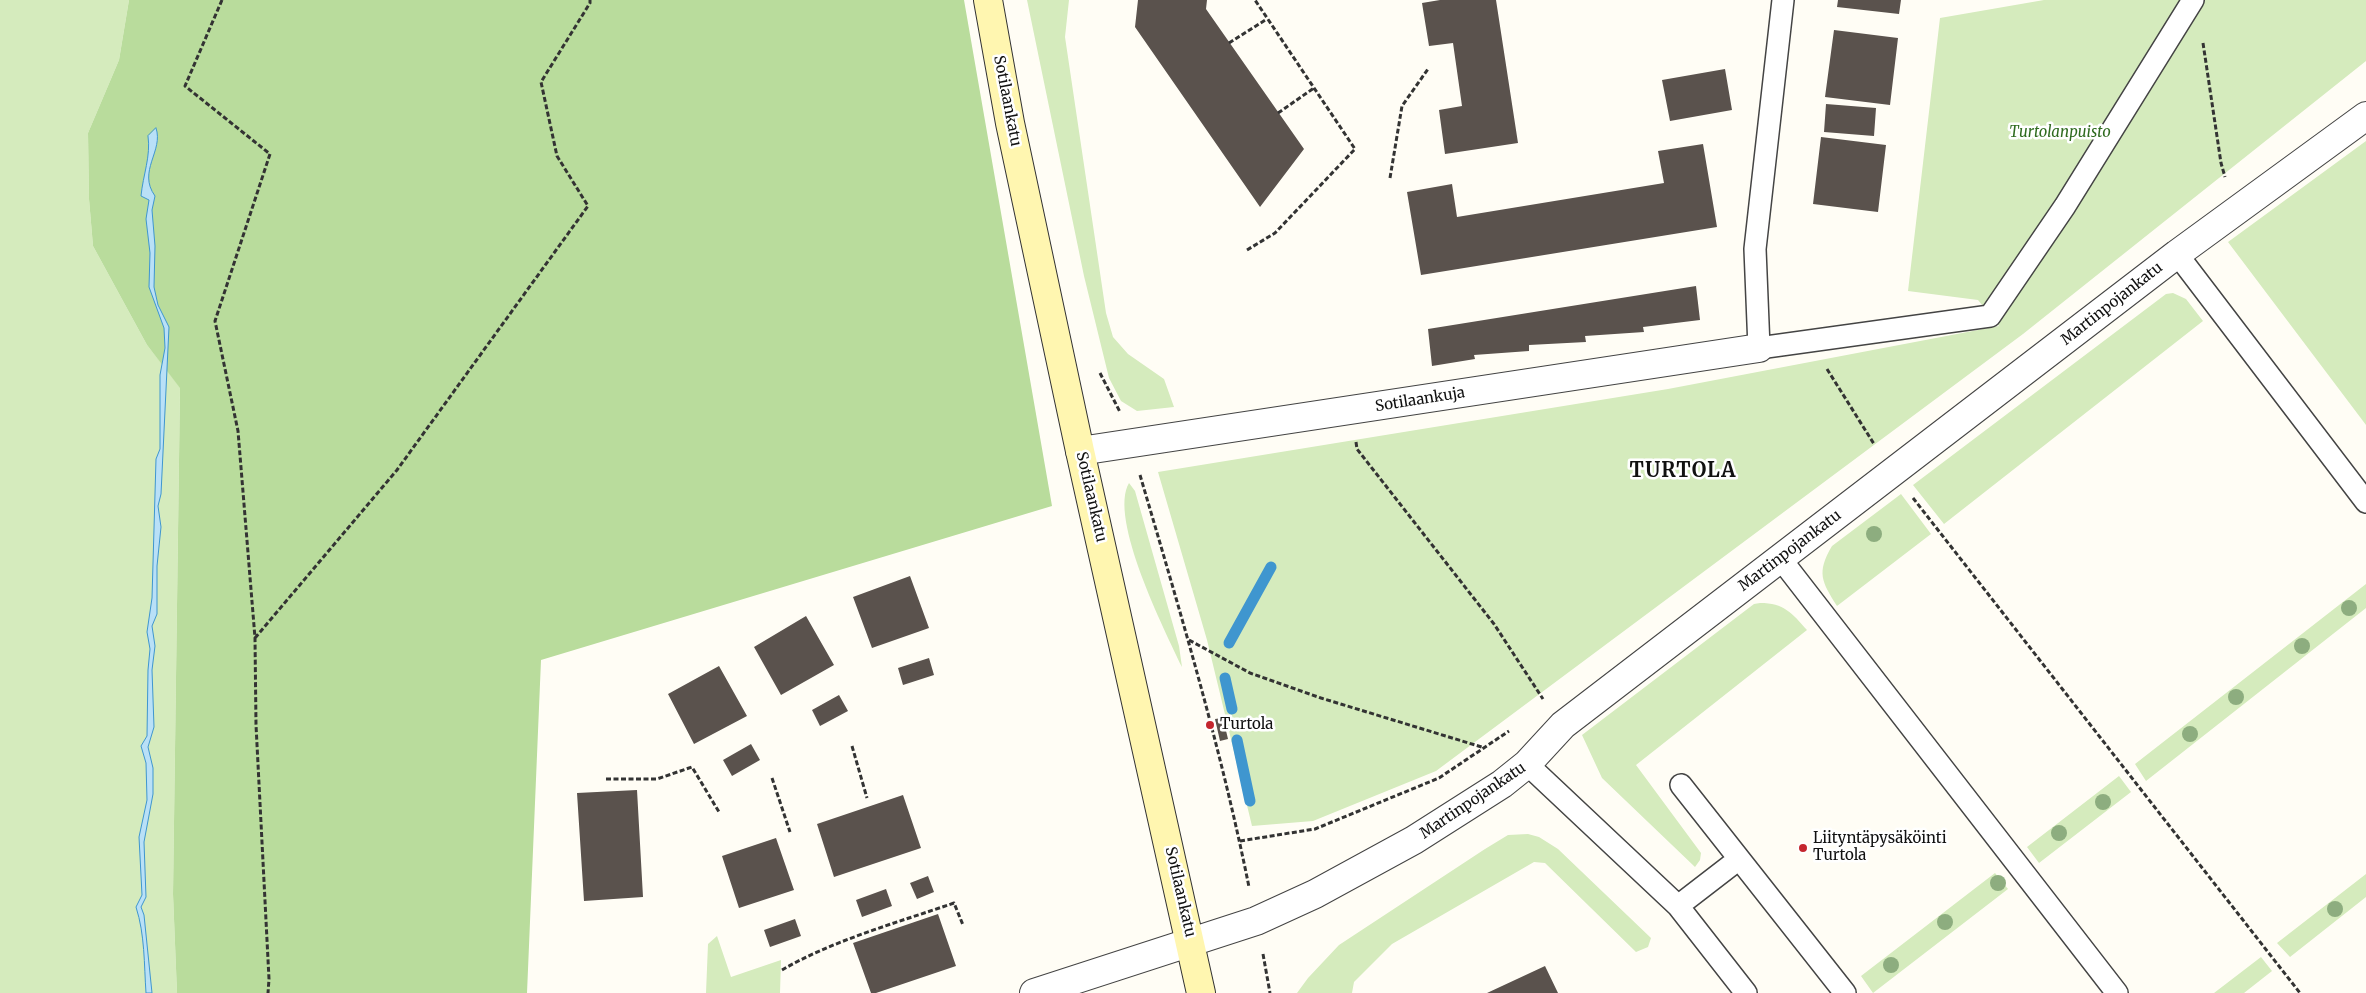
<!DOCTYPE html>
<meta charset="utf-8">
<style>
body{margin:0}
canvas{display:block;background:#fffdf5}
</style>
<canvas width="2366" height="993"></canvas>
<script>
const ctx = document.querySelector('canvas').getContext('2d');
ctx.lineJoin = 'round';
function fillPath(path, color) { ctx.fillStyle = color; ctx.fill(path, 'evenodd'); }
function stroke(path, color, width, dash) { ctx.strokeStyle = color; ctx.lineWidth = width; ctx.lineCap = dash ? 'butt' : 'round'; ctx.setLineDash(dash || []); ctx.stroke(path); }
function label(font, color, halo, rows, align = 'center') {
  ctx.font = font + ' Merriweather,serif'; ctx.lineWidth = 5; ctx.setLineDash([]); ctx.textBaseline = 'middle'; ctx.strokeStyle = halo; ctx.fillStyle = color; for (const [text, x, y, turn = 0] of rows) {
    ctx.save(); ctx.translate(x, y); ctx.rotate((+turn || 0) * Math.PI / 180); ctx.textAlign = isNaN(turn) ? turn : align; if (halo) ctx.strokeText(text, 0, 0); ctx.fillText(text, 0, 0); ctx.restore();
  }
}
fillPath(new Path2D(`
 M0,0H129L119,60L88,133L89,199L93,246L147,345L180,387L173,894L177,993H0Z
 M1027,0H1069L1065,37L1106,313L1113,337L1128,354L1164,379L1174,407L1137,411L1121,401L1109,378L1084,276Z
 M2044,0H2366V61L2023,334L1436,771L1313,821L1252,826L1207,640L1158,472L1668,389L1999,326L1978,300L1908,291L1940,18Z
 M2366,141V425L2228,242Z
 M2173,293L2186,299L2203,321L1944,524L1913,485L2166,294Z
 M1129,483L1135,491L1179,646L1182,667C1165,631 1108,518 1129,483Z
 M1901,494L1931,534L1837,606C1822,582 1816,573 1832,546Z
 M2366,584V608L2146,781L2135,764Z
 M1760,603C1784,603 1792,613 1807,630L1636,765L1701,853L1700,860L1695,867L1602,778L1582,735L1754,604Z
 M2119,776L2131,792L2039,863L2027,847Z
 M1528,834L1539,837L1558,849L1651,938L1648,947L1636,952L1545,863L1534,862L1392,944L1354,982L1352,993H1297L1308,978L1339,945L1485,849L1508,835Z
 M1995,873L2008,889L1873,993L1861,976Z
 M2366,874V897L2290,957L2277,943Z
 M717,936L731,977L781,960L780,993H706L708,944Z
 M2261,957L2272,971L2244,993H2214Z`), '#d5ebbd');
fillPath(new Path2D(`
 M129,0H964L1052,506L541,660L527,993H177L173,894L180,388L147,345L93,246L89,199L88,133L119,60Z`), '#b9dc9c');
const water = new Path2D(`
 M156,128C164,151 137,171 155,196L152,210L155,246L154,287L158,305L169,327L161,494L158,506L161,527L157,566V614L152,626L155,646L152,670L154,727L148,747L153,768V794L144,842L146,897L141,907L144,915L152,993H146C144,964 145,935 136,907L142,895L139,837L147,800L146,763L141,746L147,736L148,670L150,649L147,632L152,598L156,459L160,449V375L165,348L164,328L149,287L150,253L146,219L149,200L141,196C143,175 151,156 148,136Z`);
fillPath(water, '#b9e0f7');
stroke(water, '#3f96cf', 1);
stroke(new Path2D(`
 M1229,643L1271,567
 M1225,678L1232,709
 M1237,740L1250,801`), '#3f96cf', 11);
fillPath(new Path2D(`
 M1138,0H1207L1206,9L1304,149L1260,207L1135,27Z
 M1440,0H1496L1518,143L1445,154L1439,110L1462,106L1453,43L1429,46L1422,3Z
 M1838,0H1901L1899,14L1837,7Z
 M1834,30L1898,38L1890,105L1825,97Z
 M1725,69L1732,110L1670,121L1662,80Z
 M1826,104L1876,108L1874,136L1824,132Z
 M1821,137L1886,145L1878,212L1813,204Z
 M1703,144L1717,227L1421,275L1407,192L1452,184L1457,217L1664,183L1658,151Z
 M1696,286L1700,320L1643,327L1644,332L1585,336L1586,342L1529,345V351L1474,355L1475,359L1432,366L1428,329Z
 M910,576L929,628L872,648L853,597Z
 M806,616L834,665L781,695L754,647Z
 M929,658L934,675L903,685L898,668Z
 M719,666L747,716L694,744L668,694Z
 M839,695L848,711L820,726L812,710Z
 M1223,718L1228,739L1220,741L1215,719Z
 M751,744L760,760L732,776L723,760Z
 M637,790L643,897L584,901L577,793Z
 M903,795L921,848L834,877L817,824Z
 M776,838L794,890L739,908L722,856Z
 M928,876L934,892L917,899L910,883Z
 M886,889L892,906L862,917L856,900Z
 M938,914L956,966L876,993H871L853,943Z
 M795,919L801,936L770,947L764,930Z
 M1545,966L1558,993H1487Z`), '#5a524d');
const service = new Path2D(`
 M1783,0L1755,249L1759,348L1990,316L2065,206L2193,0
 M2177,254L2366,502
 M1780,558L2117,993
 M1527,764L1678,906L1746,993
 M1681,785L1845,993
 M1678,906L1739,859`);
const minor = new Path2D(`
 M1080,451L1759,348
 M1034,993L1256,921L1315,894L1414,840L1502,784L1527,764L1563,725L2177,254L2366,116`);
const secondary = new Path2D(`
 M988,0L1010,123L1080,451L1201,993`);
stroke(service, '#444', 24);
stroke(minor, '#444', 30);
stroke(secondary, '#333', 30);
stroke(new Path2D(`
 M222,0L185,86L270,154L215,321L238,431L255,638L256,725L269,979L268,993
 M1229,43L1267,19
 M2203,43L2221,163L2225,177
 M1278,113L1314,88
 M1390,178L1402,106L1428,69
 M1247,250L1275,233L1355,149L1255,0
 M1827,369L1874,444
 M1100,373L1120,412
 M1356,442L1357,449L1494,624L1543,699
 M1140,475C1180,611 1221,748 1249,887
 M1913,498L2300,993
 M255,638L397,470L588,206L557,156L541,82L590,3V0
 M1189,640L1250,673L1321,698L1485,748
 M852,746L867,798
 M772,778L790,832
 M606,779H657L692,767L719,812
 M1240,841L1315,829L1439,778L1509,731
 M1263,954L1270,993
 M782,970C831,941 899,922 954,903L963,925`), '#333', 3, [5, 2.5]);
stroke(service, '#fff', 21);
stroke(minor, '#fff', 28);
stroke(secondary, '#fff6b0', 28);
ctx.fillStyle = '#8dad7f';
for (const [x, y] of [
 [1874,534],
 [2349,608],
 [2302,646],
 [2236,697],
 [2190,734],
 [2103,802],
 [2059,833],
 [1998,883],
 [2335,909],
 [1945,922],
 [1891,965]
]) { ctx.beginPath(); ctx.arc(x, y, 8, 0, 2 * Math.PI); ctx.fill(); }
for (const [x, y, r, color] of [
 [1210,725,5,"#c4262e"],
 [1803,848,5,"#c4262e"]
]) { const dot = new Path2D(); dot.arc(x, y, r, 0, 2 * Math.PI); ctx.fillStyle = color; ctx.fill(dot); stroke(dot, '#fff', 2); }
label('15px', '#111', '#fff', [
 ["Sotilaankatu",1007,101,79],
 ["Martinpojankatu",2112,304,-38],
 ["Sotilaankuja",1420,400,-9],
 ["Sotilaankatu",1091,497,77],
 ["Martinpojankatu",1790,551,-37],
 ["Martinpojankatu",1473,801,-34],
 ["Sotilaankatu",1180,892,77]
]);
label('italic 15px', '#2f6b1f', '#fff', [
 ["Turtolanpuisto",2060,133]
]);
label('15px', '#111', '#fff', [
 ["Turtola",1220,725],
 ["Liityntäpysäköinti",1813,839],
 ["Turtola",1813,856]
], 'left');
ctx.letterSpacing = '1px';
label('bold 20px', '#111', '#fff', [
 ["TURTOLA",1683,471]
]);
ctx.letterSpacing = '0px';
</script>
